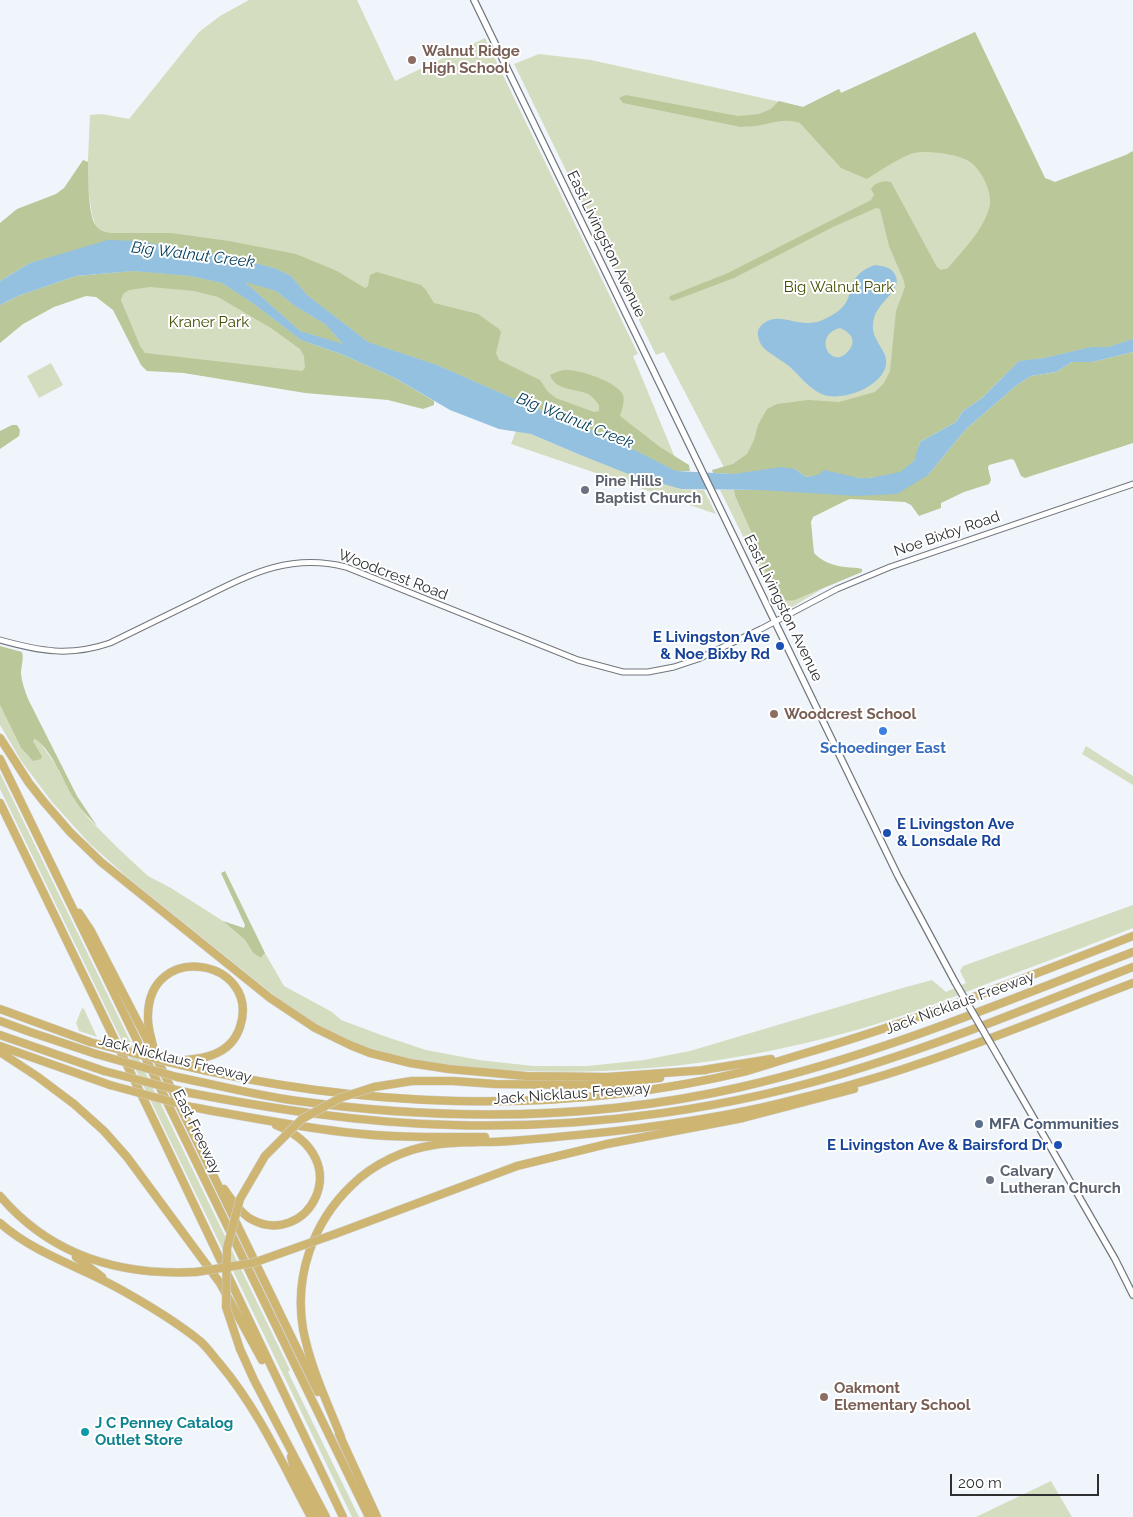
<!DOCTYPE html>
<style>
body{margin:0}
#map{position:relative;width:1133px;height:1517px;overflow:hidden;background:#eff5fb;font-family:Raleway,sans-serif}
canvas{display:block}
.scale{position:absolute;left:950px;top:1474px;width:149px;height:22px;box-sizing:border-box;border:2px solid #2d2f31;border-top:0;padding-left:6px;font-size:15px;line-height:18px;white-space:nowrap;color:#2d2f31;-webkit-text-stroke:4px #fff;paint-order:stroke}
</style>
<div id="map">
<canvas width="1133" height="1517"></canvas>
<div class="scale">200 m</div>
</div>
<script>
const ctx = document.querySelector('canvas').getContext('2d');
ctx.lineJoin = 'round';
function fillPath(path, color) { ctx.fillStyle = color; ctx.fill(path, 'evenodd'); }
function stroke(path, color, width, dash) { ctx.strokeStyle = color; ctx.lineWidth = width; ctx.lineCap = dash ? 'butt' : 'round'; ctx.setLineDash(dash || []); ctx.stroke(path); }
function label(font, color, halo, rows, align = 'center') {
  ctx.font = font + ' Raleway,sans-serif'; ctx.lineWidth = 4; ctx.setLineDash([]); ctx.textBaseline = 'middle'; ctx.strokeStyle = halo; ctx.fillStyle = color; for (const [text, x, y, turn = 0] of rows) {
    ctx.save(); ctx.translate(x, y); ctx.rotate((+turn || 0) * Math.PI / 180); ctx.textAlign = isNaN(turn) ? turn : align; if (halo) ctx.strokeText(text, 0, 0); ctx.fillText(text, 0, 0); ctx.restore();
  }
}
fillPath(new Path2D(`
 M249,0H357L395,81L485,38L638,354L633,356L683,477L311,324L305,391L144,367L121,300L114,260L95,225L92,214L87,180L90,115L102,114L129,119L199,32L220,16Z
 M975,32L1045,178L1055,182L1126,155L1133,151V343L1046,361L731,481L664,352L656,355L514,64L539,54L591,60L803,107L839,89L841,93Z
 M51,363L63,385L39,398L27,376Z
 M516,431L531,434L578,454L681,489L704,490L716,514L511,444Z
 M720,490H734L735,496L753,536L754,546L775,592L780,599L795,600L822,589L789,609H779Z
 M0,705L21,748L29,757L42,756L33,741L35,739L40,742L57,767L75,801L88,818L121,851L148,876L171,888L223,921L245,940L253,953L261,958L265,953L284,986L332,1012L341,1020L384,1036L426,1050L479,1060L533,1066H587L644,1060L690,1051L899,989L932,980L946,992L966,983L960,971L963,966L1133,905V928C1085,947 1037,965 989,983C947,1000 904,1016 860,1029C750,1060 644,1075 530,1071C477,1070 410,1066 360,1047C336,1038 313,1023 291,1009L127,877L89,843L52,802L22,762L0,725Z
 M1086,746L1133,776V785L1082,754Z
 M0,773L290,1370L288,1372L359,1517H352L0,789Z
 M82,1008L84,1009L97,1037L79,1031L76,1023Z
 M1051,1481L1072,1517H976Z`), '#d5ddc0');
fillPath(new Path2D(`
 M975,32L1045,178L1055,182L1126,155L1133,151V339L1108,347H1091L1044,358L1019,361L982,398L963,411L956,422L920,442C918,448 917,456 914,461C895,489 834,473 806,477L795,469L734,474L713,473L712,470L733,464L747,454L754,440L758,425L767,409L777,404L808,400L839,402L875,392L884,383L890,371L896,311L905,287L904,281L889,246L880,209L876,208L833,227L734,278L673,301L669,299L670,296L728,273L871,200L874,195L871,189C875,182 885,180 891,182L937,267L941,270L948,268C964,249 984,230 990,205C992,191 981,169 970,162C959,154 927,150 914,153C902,156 878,172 867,179L841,168L800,123C786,118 775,122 761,125C754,127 747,126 741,127L623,103L619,98L626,95L738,116L759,114L771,109L779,101L803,107L839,89L841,93Z
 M83,160L88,162C88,175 88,216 96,226C100,231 105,232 110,233H171L229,241L296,254L337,271L365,288L368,286L370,275L377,272L421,285L426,290L434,303L478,314L499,329L501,332L496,353L499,360L540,380L548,392L556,398L594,412L599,411V405C596,401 592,396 588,394C574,388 556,391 550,375C555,373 560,370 565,370C579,369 614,381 622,393C626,400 622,409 620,416L660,447L689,465L690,471H676L609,437L535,408L437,365L368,342L307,295L291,276L277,269L236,258L197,253L61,255L30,263L0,281V223L17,209L56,194L64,188Z
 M133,271L190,276L222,283L254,304L301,340L341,354L395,378L434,401V405L423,409L388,400L305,393L184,373L147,371L141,365L113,310L96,297L86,296L54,307L23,324L0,343V305L18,296L76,276ZM150,287L194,291L218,297L271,328L300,349L304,356L305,368L302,371L145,353L140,346L121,300L123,294L129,290Z
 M244,281L276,291L295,306L325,324L344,345L300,331Z
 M1133,352V443L1025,478L1021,476L1014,460L1011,459L989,465L988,468L991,480L989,484L964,492L941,503V508L919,516L911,505L905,502L850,499L845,501L813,517L811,522L814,553C821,561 834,566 845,567C851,568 856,567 862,569V572L795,600C785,602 781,599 775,593L754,546L753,536L735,496L734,490H760L928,475L966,429L1017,385L1031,376L1056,372L1072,362H1092Z
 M12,425H17L20,430L19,436L0,449V431Z
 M0,646L22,652C24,659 21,666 21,674C22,683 25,691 28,699L77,796L97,826C89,818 80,809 74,799C64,783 51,748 35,739L33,741L42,756L41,759L33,761L21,748L0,705Z
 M225,871L265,953L261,958L253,953L245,940L223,921L244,928L245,925L221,873Z`), '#bac798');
fillPath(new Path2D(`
 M108,240L138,241L236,258L277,269L291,276L307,295L368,342L437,365L535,408L609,437L676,471L734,474L781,467L795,469L806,477L818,475L824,470L859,478H870L900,472L914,461L920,442L956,422L963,411L982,398L1019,361L1044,358L1091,347H1108L1133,339V352L1092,362H1072L1056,372L1031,376L1017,385L966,429L928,475L897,494L857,496L760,490L681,489L631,475L578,454L531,434L499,429L450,410L395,378L341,354L301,340L254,304L222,283L190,276L133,271L76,276L18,296L0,305V281L30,263ZM245,282L276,291L295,306L325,324L343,344L300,331Z
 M875,265C883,266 893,267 896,277C901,289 880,302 875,315C869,333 877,339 884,353C893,371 872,387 857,392C847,396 834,398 824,395C810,390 800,376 789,366C784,362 778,359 773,355C765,350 759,345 758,335C757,330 760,326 764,323C778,313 794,324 809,323C817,323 826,319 834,314C861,298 839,278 875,265ZM840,328C849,332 857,339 850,349C832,374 811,335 840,328Z`), '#93c1df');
const tertiary = new Path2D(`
 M0,640C40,651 69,657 110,643C139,629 167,615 196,601C247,576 288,552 346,567L578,660L623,672H648L674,667L698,659L761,629L837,589L890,567L1133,484`);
const secondary = new Path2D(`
 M474,0L898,876L955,982
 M999,1058L1115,1259L1133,1295`);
const motorway = new Path2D(`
 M0,738L29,783L44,802L70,832L101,862L270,998L315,1028L350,1045L370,1053L410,1063L449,1069L526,1076L607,1077L706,1070
 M0,759L369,1517
 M0,803L158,1129L343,1517
 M79,913L91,931L156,1057L318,1392
 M0,1009L90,1042
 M0,1021L30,1032L96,1054
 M0,1035L104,1071
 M0,1046L110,1085
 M153,1046C151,1037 148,1028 148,1019C146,938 262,959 240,1027C230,1057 201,1059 174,1061
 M0,1052L38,1077L74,1104L104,1131L127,1157L220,1283L262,1360
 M168,1062C355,1108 558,1117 747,1071C764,1066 782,1060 799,1055C913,1022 1023,979 1133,936
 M703,1070L771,1059
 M177,1077C217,1085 258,1096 298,1101C444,1121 597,1120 741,1087C876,1056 1004,1002 1133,952
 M412,1081H453L495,1084L581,1085L606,1084L660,1078
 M185,1092C273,1109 362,1123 452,1125C591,1129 734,1109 867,1066C957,1038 1045,1001 1133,967
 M191,1107C242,1116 292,1126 343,1132C390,1138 437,1137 485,1137
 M224,1189C231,1199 239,1211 249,1218C306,1252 361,1159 276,1125
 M0,1196C51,1256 120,1276 196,1272
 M0,1223C34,1253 78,1266 116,1287C145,1303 174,1320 200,1341C207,1347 213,1356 220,1364C258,1409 283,1465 311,1517
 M335,1234L517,1166L607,1144L743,1118L854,1089
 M76,1257L102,1277
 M240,1349L254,1380L326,1517
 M339,1434L377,1517
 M341,1437C327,1402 310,1366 303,1329C294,1276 313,1222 352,1185C373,1164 405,1149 434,1145C460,1141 485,1143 511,1141C594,1134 678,1126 760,1108C813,1095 867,1082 918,1064C991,1040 1062,1010 1133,983
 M291,1457L294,1468L319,1517`);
stroke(tertiary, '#72777d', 7);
stroke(secondary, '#72777d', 8);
stroke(motorway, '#d1d1d2', 9);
stroke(tertiary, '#fff', 5);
stroke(secondary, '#fff', 5.5);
stroke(motorway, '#ceb572', 8);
const secondaryBridge = new Path2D(`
 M955,982L999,1058`);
const motorwayBridge = new Path2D(`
 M90,1042L168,1062
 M96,1054L177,1077
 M104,1071L185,1092
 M110,1085L191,1107
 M196,1272L253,1263L335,1234
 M240,1349L226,1307L227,1248L240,1199L265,1156L302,1119L340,1098L374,1087L412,1081`);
stroke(secondaryBridge, '#72777d', 8, []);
stroke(motorwayBridge, '#d1d1d2', 9, []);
stroke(secondaryBridge, '#fff', 5.5);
stroke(motorwayBridge, '#ceb572', 8);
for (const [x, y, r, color] of [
 [412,60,5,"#8d6e63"],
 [585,490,5,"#6b7280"],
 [780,646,5,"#1a4fb4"],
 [774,714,5,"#8d6e63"],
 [883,731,5,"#3f7fe0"],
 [887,833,5,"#1a4fb4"],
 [979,1124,5,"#5c6f8a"],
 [1058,1145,5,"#1a4fb4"],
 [990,1180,5,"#6b7280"],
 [824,1397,5,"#8d6e63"],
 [85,1432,5,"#0f9aa8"]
]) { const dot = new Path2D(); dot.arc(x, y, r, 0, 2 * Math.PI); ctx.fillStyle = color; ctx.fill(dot); stroke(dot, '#fff', 2); }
label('bold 15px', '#785e54', '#fff', [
 ["Walnut Ridge",422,51],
 ["High School",422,68],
 ["Woodcrest School",784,714],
 ["Oakmont",834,1388],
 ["Elementary School",834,1405]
], 'left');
label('15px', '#2d2f31', '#fff', [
 ["East Livingston Avenue",606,244,64],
 ["Noe Bixby Road",947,534,-19],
 ["Woodcrest Road",393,575,21],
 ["East Livingston Avenue",783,608,64],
 ["Jack Nicklaus Freeway",960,1003,-20],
 ["Jack Nicklaus Freeway",175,1059,14],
 ["Jack Nicklaus Freeway",572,1094,-4],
 ["East Freeway",197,1132,64]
]);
label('15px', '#414e00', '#fff', [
 ["Big Walnut Park",839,287],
 ["Kraner Park",209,322]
]);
label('bold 15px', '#5b616d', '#fff', [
 ["Pine Hills",595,481],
 ["Baptist Church",595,498],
 ["Calvary",1000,1171],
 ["Lutheran Church",1000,1188]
], 'left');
label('bold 15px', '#164399', '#fff', [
 ["E Livingston Ave",770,637],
 ["& Noe Bixby Rd",770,654],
 ["E Livingston Ave",897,824,"left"],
 ["& Lonsdale Rd",897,841,"left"],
 ["E Livingston Ave & Bairsford Dr",1048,1145]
], 'right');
label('bold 15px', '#366cbe', '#fff', [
 ["Schoedinger East",883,748]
]);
label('bold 15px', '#4e5e75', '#fff', [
 ["MFA Communities",989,1124]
], 'left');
label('bold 15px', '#0d838f', '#fff', [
 ["J C Penney Catalog",95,1423],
 ["Outlet Store",95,1440]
], 'left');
label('italic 16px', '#003c59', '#fff', [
 ["Big Walnut Creek",193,255,7],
 ["Big Walnut Creek",575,421,22]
]);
</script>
